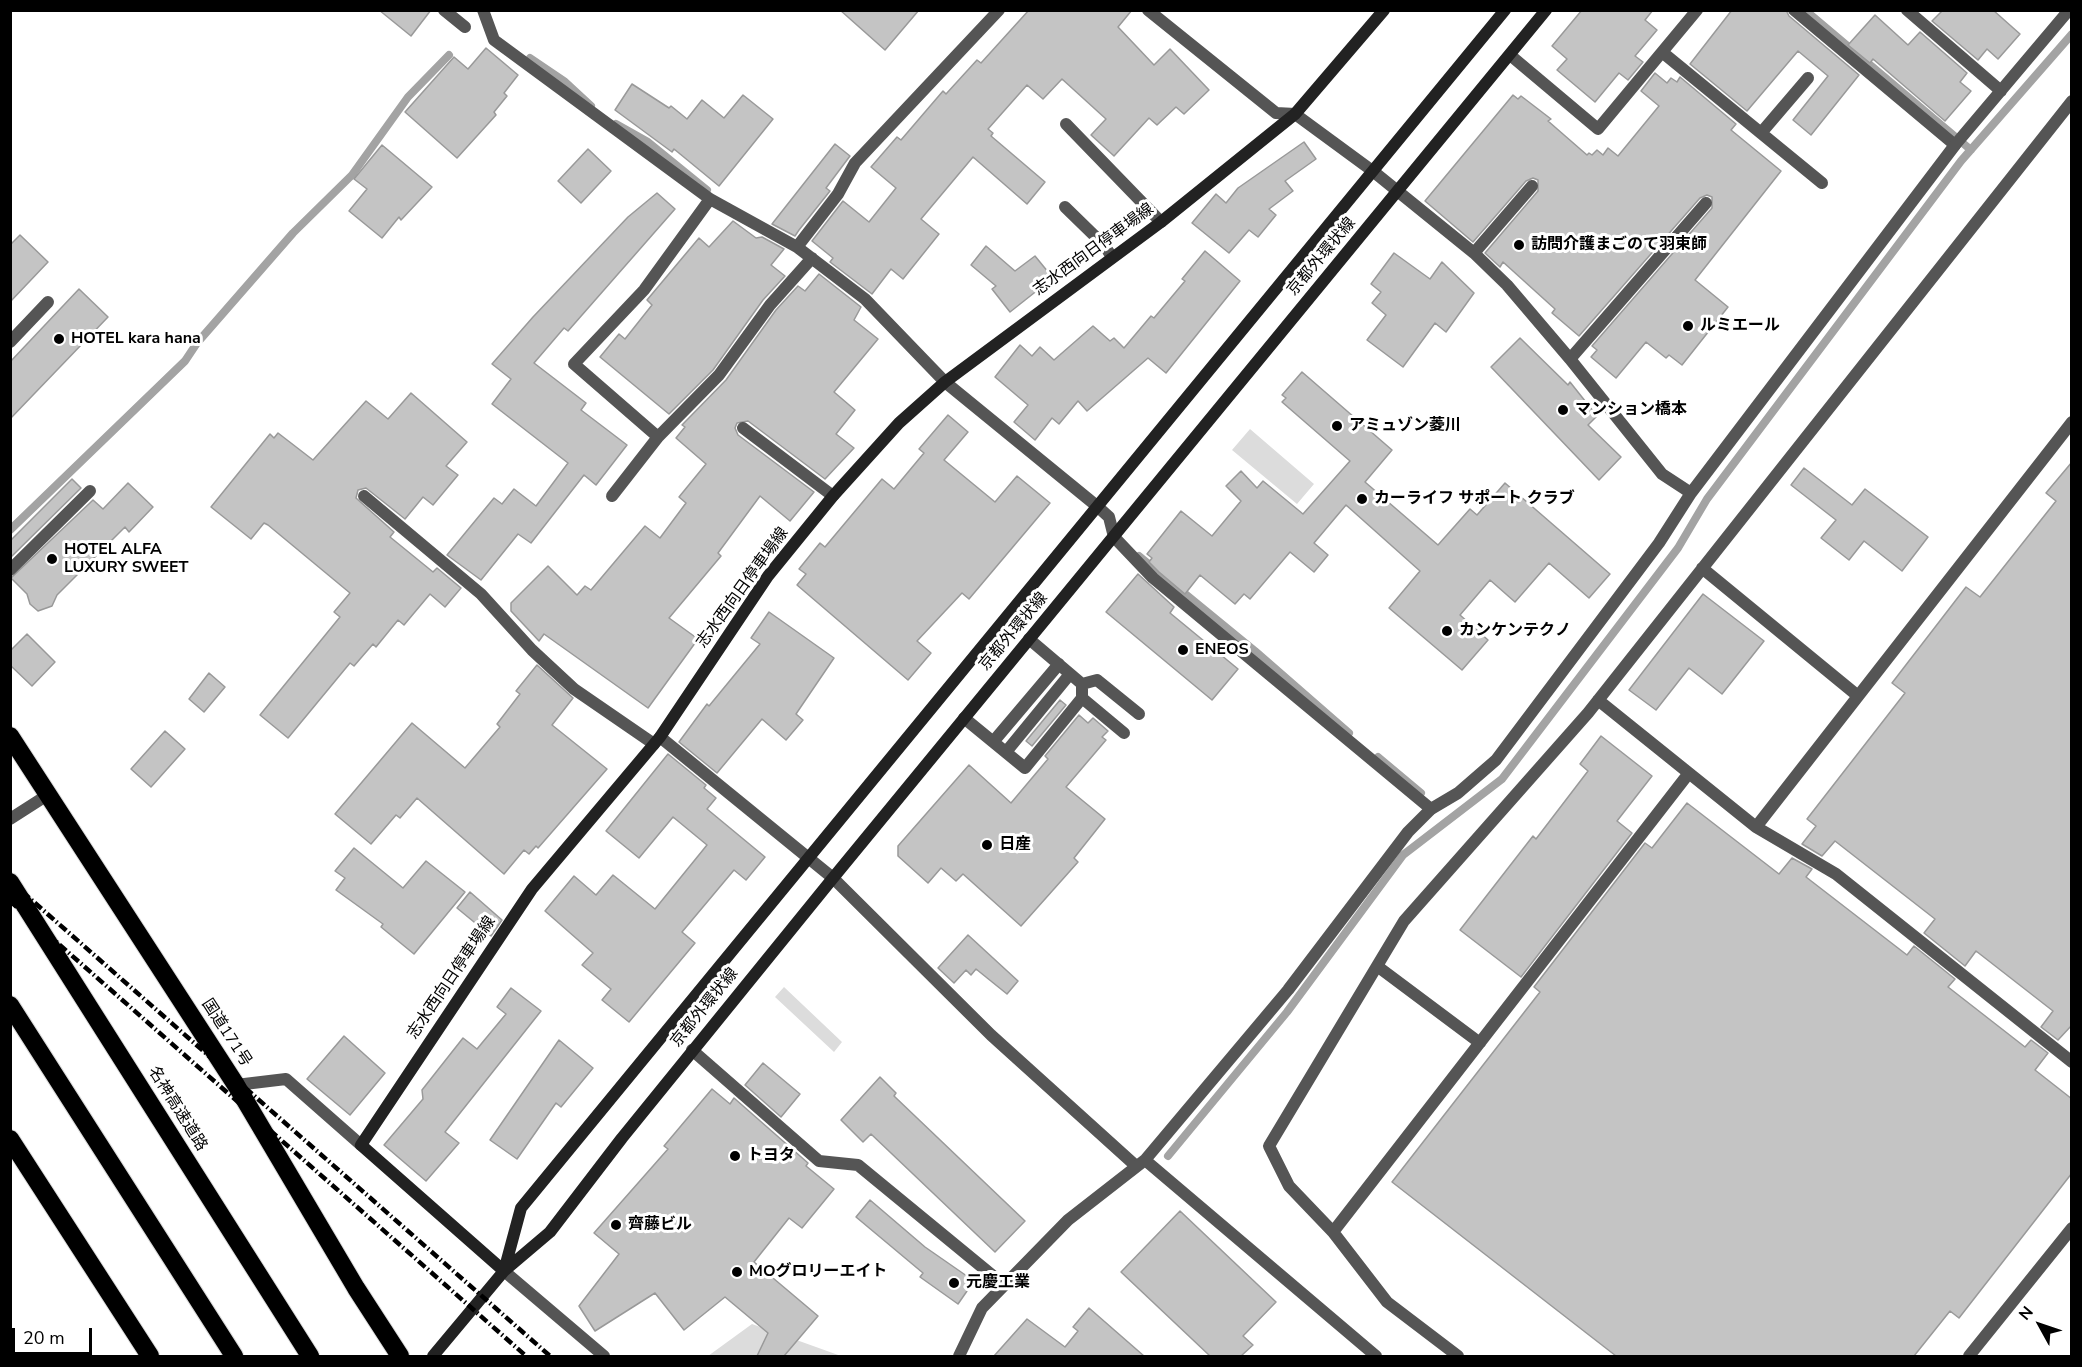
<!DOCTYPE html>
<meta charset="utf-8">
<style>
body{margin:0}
#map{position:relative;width:2082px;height:1367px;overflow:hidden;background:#fff;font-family:"Nunito Sans",sans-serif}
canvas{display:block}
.frame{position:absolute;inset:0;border:12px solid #000;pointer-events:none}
.north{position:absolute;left:2010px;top:1295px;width:60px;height:60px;-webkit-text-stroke:4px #fff;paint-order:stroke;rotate:310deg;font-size:16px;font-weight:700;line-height:24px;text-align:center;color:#000}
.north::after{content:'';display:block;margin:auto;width:21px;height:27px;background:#000;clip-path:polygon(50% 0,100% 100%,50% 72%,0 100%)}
.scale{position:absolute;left:12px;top:1328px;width:80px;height:27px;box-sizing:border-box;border:3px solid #000;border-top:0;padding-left:8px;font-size:18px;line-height:21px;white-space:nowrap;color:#000;-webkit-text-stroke:4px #fff;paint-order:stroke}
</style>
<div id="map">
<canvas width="2082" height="1367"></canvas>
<div class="frame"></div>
<div class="north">N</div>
<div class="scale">20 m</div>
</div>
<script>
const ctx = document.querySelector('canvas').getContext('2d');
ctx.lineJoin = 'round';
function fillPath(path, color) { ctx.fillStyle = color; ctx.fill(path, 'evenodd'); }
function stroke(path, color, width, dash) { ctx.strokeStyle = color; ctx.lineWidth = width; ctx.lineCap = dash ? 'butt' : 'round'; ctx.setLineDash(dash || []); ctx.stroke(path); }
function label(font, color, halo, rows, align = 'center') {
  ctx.font = font + ' "Nunito Sans","Noto Sans JP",sans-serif'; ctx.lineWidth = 6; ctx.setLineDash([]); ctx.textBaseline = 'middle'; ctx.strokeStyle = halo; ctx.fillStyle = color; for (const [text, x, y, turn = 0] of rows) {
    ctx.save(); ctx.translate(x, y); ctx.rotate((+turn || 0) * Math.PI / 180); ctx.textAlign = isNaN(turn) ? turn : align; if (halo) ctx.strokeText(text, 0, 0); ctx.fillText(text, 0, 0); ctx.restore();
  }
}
fillPath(new Path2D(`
 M1250,429L1314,484L1297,504L1232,450Z
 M784,987L842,1042L834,1052L775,997Z
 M752,1324L841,1356H708Z`), '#dcdcdc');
stroke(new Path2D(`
 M1805,10L1971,150
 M530,58L564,81L591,106
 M616,124L648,142L707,190
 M10,530L185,361L197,343L293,233L352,175L408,97L449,55
 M1139,556L1255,651L1349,733
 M1378,757L1421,793
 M1168,1156L1287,1012L1403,855L1502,779L1678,548L1707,499L1961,161L2072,34`), '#a3a3a3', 8);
const building = new Path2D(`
 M379,10H431L411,36Z
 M840,10H919L885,50Z
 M1029,10H1132L1118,27L1154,65L1170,49L1209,90L1184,114L1176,107L1157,125L1149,118L1114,156L1091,135L1106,119L1062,79L1043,99L1027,85L988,129L993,133L991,136L1045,182L1027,204L973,157L921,219L939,234L903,279L891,269L872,294L830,262L833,258L812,241L843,201L869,222L896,188L871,167L897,137L901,140L943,91L946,94L977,60L981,63Z
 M1582,10H1653L1645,20L1657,30L1635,56L1643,62L1628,80L1619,73L1595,102L1557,70L1567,59L1552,46Z
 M1732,10H1786L1789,16L1859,75L1811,135L1793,120L1828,76L1798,51L1747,111L1690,64Z
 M1943,10H1993L2020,34L1998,59L1987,49L1978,60L1932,21Z
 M1875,15L1908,45L1920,32L1967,73L1960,82L1971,91L1945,121L1873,59L1870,63L1848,45Z
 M486,48L518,75L504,93L507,96L494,112L496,115L457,158L405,112L454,57L468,69Z
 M1655,73L1667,83L1671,78L1677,82L1680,77L1736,124L1731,130L1781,171L1695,280L1728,307L1682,365L1669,355L1666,358L1646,342L1616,378L1591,357L1597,350L1592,346L1712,208V197L1707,195L1700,198L1579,336L1552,313L1555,309L1503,262L1500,267L1485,253L1538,191V180L1533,178L1526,181L1473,242L1425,201L1513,95L1518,99L1521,96L1551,119L1548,121L1587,155L1589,153L1592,155L1597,150L1603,155L1608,148L1618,156L1659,106L1641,91Z
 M632,84L669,108L671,106L687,119L702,100L724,118L743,95L773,119L719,186L674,149L672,152L615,110Z
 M1304,142L1316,159L1285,181L1293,191L1269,209L1276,215L1258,237L1249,230L1229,253L1192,223L1216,194L1226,203L1238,188Z
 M835,144L850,156L826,188L830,191L799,230L795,236L772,224Z
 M382,145L432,187L401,220L399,217L382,238L349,211L367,189L354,179Z
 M588,149L611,171L581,203L558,181Z
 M657,193L675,209L568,331L564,328L534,363L586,403L581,410L627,445L596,485L584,475L531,543L518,534L481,580L447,555L494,498L502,504L514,489L536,506L568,463L492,404L511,379L492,364L533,317L628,217Z
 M733,221L756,238L762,237L784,249L771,265L785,276L763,300L713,370L669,414L600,357L619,334L625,339L652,305L647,300L699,238L709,247Z
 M20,235L48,262L10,302V245Z
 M986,246L1015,271L1035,256L1053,278L1010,312L992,289L996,286L971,265Z
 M1205,251L1240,281L1166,373L1148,358L1087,411L1078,401L1059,424L1052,418L1035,440L1014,422L1028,405L995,377L1020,345L1032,356L1040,347L1054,360L1093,326L1110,341L1114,338L1124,348L1151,316L1154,318L1185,281L1182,279Z
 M1394,253L1430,279L1442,262L1474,293L1446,332L1435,323L1403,367L1367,340L1386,315L1372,303L1381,292L1371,284Z
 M819,274L861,307L854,320L878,339L834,392L855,410L836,434L854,448L825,479L748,421L737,423L735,428L738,435L814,492L790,521L760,496L718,553L721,556L669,618L698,639L648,708L544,634L539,641L511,611V603L548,566L577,595L585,586L591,590L645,526L660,538L686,503L679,497L706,464L676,438L685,427L682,425L726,380L776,310L798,286L805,291Z
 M79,289L108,317L10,419V362Z
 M1520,338L1568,385L1570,382L1597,416L1588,425L1621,457L1599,480L1491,367Z
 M1302,372L1392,450L1365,482L1438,545L1470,509L1477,515L1505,483L1610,574L1589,598L1549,563L1515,602L1490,580L1460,615L1488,640L1462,670L1389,608L1420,571L1346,505L1314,543L1328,555L1314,572L1290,552L1250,599L1244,594L1235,604L1200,575L1185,594L1159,572L1149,562L1152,558L1147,554L1181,511L1212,536L1241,501L1226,486L1241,471L1257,488L1263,481L1303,514L1350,461L1282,402L1286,398L1282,395Z
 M411,393L467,442L446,466L458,475L433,505L423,497L405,519L366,488L358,490L356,498L394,532L390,537L433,572L437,568L461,588L445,607L430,594L404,625L398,620L376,647L373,644L354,666L350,663L288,738L260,715L340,617L334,612L350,593L268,525L264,523L251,539L211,507L270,434L274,438L278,433L313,460L366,401L388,419Z
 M948,415L968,432L944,460L995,502L1017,476L1050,503L969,599L962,593L917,641L931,653L908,680L797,585L806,574L799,569L820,543L825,547L882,479L894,489L924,453L919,449Z
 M2072,462V1025L2058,1040L2041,1027L2053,1011L1976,951L1965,966L1924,933L1935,919L1835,841L1822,856L1802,844L1816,826L1807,819L1905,693L1892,683L1966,587L1980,597L2056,501L2046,493Z
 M1804,468L1852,505L1865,489L1928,537L1902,571L1864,541L1849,560L1821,538L1836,520L1791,485Z
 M72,479L81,488L10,558V541Z
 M128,483L153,507L129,532L125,527L57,595L52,606L38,611L30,604L27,594L11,578L93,500L103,509Z
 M1138,574L1174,607L1170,613L1238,669L1212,700L1106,612Z
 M1703,594L1764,641L1722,694L1689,668L1656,710L1629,690Z
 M769,612L834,658L796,714L803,720L786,740L762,719L717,773L679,742L707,704L709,706L760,644L751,638Z
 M27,634L55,662L32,686L10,665V651Z
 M537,665L573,698L552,725L607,769L538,848L536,846L529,854L524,850L504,874L417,798L400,818L396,815L371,844L335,814L412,723L465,768L500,727L497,724L520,694L516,691Z
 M209,673L225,687L204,712L189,699Z
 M1060,700L1066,705L1032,746L1026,741Z
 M1079,715L1088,723L1093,718L1108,731L1102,737L1106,740L1066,787L1105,819L1074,858L1078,862L1021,926L963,874L956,881L941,868L928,883L898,856V846L969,765L1011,803L1048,759L1045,756Z
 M165,731L185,749L151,787L131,769Z
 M1601,736L1652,776L1617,821L1632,833L1521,977L1460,930L1533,836L1536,839L1588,771L1580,764Z
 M668,754L706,785L704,788L716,798L707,809L765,857L746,880L734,870L682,932L695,943L629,1022L602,1000L611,989L582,965L593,953L545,911L574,876L596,895L613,875L655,909L707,845L673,817L639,858L606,831Z
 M1687,803L1779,874L1792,858L1812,869L1806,877L1907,955L1914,946L1955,979L1948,987L2025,1047L2031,1040L2048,1053L2035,1070L2072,1099V1173L1959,1318L1950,1311L1914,1356H1616L1392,1182L1540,992L1534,987L1645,843L1652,848Z
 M354,848L403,888L426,861L465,892L414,954L381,927L383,924L336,890L345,878L335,871Z
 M470,892L502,920L491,936L457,908Z
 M968,935L1018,981L1007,994L976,969L971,975L966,970L954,983L938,968Z
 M511,988L541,1011L445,1132L459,1143L426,1181L384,1145L423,1099L422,1090L463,1038L477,1049L506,1014L497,1007Z
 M344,1036L385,1073L350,1115L307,1079Z
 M559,1040L593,1068L561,1107L556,1103L517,1159L490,1140Z
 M763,1063L800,1094L781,1117L745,1085Z
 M880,1077L896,1093L894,1096L1025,1221L995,1252L871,1134L863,1142L841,1120Z
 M712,1089L730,1104L734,1098L808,1163L806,1166L834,1189L802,1228L789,1218L754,1262L818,1316L784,1356H757L768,1333L725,1297L684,1330L655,1293L595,1331L579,1306L619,1254L594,1233L668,1149L664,1146Z
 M870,1200L925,1247L974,1281L958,1304L920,1277L923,1273L856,1217Z
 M1180,1211L1276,1302L1243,1336L1253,1345L1241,1356H1210L1121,1272Z
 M1089,1308L1144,1356H994L1027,1319L1065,1347L1078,1331L1073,1327Z`);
fillPath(building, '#c4c4c4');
stroke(building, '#999', 1.5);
const highway = new Path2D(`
 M10,736L236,1085L356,1288L400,1356
 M10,882L310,1356
 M10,1005L234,1356
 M10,1139L150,1356`);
stroke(highway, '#dbdbdb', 20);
stroke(new Path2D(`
 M444,10L465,27
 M1794,10L1955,145
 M10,342L48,302
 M1114,537L1153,578L1431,809
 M1702,568L1858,696
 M10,570L90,491
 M1082,684L1097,680L1139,714
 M1082,698L1124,733
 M1598,700L1756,827L1836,874L2072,1062
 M964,718L1025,768L1082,698V684L1029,639
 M993,742L1059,664
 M1006,752L1070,674
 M1756,827L2072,422
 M833,878L991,1035L1136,1166
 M1377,966L1480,1043
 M692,1050L819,1161L858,1165L1004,1285
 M1333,1232L1689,773
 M1458,1356L1387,1302L1333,1232L1289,1186L1269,1146L1404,921L1588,713L2072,101
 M1969,1356L2072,1228`), '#555', 12);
stroke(new Path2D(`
 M483,10L494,40L710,199L797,247L865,299L945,382L1098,507L1109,517L1114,537
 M1148,10L1276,113L1295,114L1374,172L1474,253L1507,285L1570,359L1662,474L1691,493
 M1907,10L2001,91
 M1662,52L1822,183
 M1510,55L1598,129L1697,10
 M1066,124L1161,222
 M1761,133L1808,78
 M710,199L644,290L574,364L658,437L719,375L770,305L812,258
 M1065,207L1104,245L1112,257
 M797,247L838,194L855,163L999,10
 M1474,253L1532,186
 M1570,359L1706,203
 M743,428L833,496
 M364,496L481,594L532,650L574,689L654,744
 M612,496L658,437
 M660,737L833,878
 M10,819L49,794
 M236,1085L286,1079L361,1145
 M1145,1160L1376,1356
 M504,1271L604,1356
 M959,1356L982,1308L1068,1220L1145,1160L1288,990L1408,832L1431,809L1458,793L1496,760L1659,543L1691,493L1955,145L2069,10`), '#555', 12);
stroke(new Path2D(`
 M504,1271L361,1145L532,889L660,737L768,576L833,496L899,423L945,382L1161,222L1295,114L1384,10
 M504,1271L521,1208L1505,10
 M433,1356L504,1271L550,1232L622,1138L833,878L1546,10`), '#222', 12);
stroke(highway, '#000', 18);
stroke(new Path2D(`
 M10,881L550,1356
 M10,901L526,1356`), '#000', 4.5, [9, 3, 1.5, 3]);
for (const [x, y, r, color] of [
 [1519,245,6,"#000"],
 [1688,326,6,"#000"],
 [59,339,6,"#000"],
 [1563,410,6,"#000"],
 [1337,426,6,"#000"],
 [1362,499,6,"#000"],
 [52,559,6,"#000"],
 [1447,631,6,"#000"],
 [1183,650,6,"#000"],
 [987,845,6,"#000"],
 [735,1156,6,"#000"],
 [616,1225,6,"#000"],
 [737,1272,6,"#000"],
 [954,1283,6,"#000"]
]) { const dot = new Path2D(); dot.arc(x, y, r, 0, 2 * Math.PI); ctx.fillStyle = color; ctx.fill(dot); stroke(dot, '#fff', 2); }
label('bold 16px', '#000', '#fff', [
 ["訪問介護まごのて羽束師",1531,245],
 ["ルミエール",1700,326],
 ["HOTEL kara hana",71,339],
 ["マンション橋本",1575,410],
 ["アミュゾン菱川",1349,426],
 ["カーライフ サポート クラブ",1374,499],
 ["HOTEL ALFA",64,550],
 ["LUXURY SWEET",64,568],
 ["カンケンテクノ",1459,631],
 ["ENEOS",1195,650],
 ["日産",999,845],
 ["トヨタ",747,1156],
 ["齊藤ビル",628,1225],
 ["MOグロリーエイト",749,1272],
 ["元慶工業",966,1283]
], 'left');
label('16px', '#000', '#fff', [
 ["志水西向日停車場線",1094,250,-36],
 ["京都外環状線",1322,257,-50],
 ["志水西向日停車場線",743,588,-54],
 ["京都外環状線",1014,632,-50],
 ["志水西向日停車場線",452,978,-56],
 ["京都外環状線",705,1008,-51],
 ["国道171号",226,1033,57],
 ["名神高速道路",177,1109,58]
]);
</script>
